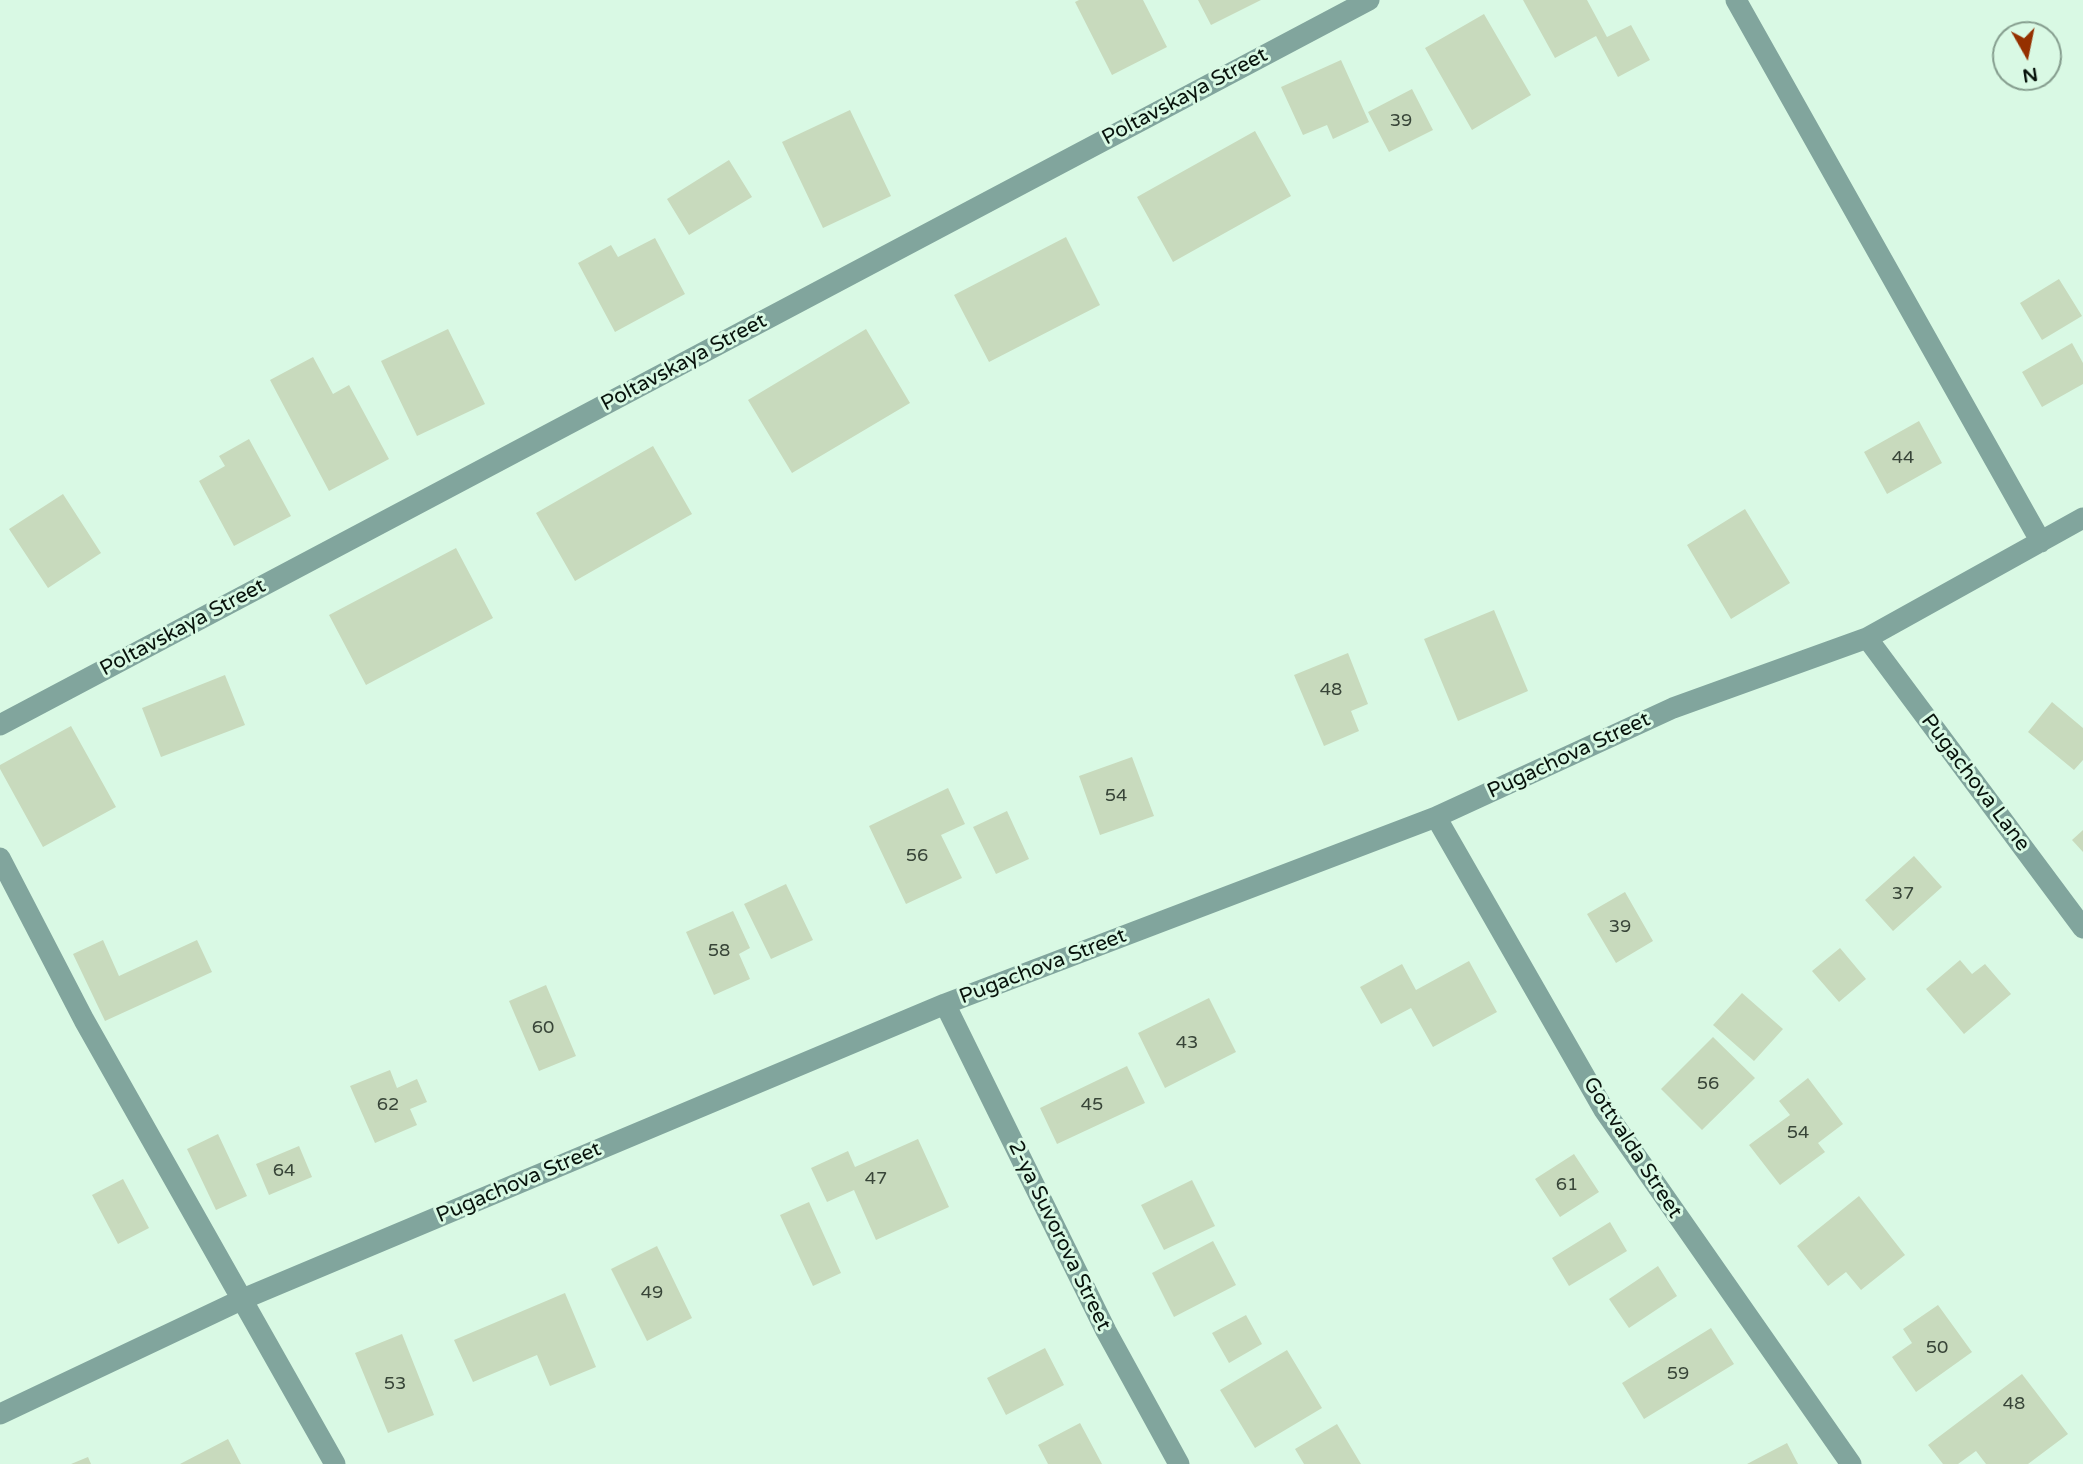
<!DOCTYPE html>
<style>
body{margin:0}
#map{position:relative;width:2083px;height:1464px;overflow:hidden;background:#d9f9e4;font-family:"Varela Round",sans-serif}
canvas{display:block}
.north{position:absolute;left:1992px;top:21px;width:70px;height:70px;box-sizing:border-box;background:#d9f9e4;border:2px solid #859d8e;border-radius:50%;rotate:171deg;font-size:19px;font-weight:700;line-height:28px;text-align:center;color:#08130c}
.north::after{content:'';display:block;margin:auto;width:24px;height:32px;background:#953000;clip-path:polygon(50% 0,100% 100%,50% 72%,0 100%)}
</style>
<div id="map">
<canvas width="2083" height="1464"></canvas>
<div class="north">N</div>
</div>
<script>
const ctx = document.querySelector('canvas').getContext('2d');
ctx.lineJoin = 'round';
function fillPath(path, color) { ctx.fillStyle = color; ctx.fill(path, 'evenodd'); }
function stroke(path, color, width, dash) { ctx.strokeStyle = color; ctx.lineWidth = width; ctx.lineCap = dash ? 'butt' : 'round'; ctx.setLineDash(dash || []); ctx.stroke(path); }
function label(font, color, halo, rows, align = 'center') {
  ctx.font = font + ' "Varela Round",sans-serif'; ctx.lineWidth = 6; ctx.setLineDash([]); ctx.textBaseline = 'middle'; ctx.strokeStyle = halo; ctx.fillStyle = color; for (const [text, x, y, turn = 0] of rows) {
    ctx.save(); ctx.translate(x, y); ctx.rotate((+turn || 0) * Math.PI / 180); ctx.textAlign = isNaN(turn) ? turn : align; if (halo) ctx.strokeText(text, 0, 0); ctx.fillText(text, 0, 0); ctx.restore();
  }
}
fillPath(new Path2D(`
 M1079,0H1143L1167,47L1112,75L1075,2Z
 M1198,0H1261L1211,25Z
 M1523,0H1587L1607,37L1631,25L1650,60L1618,77L1596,36L1555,58Z
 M1484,14L1531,95L1472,130L1425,48Z
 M1341,60L1369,122L1333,139L1327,125L1303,135L1281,87Z
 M1412,89L1433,130L1389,152L1368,112Z
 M850,110L891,196L823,228L782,142Z
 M1255,131L1291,196L1173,262L1137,197Z
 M729,160L752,197L689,235L667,199Z
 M1066,237L1100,305L989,362L954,295Z
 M655,238L685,294L615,332L578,263L611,245L618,257Z
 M2059,279L2082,316L2042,340L2020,303Z
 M448,329L485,404L417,436L381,361Z
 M866,329L910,403L792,473L748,400Z
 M2072,343L2083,363V384L2042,407L2022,372Z
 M313,357L333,394L349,385L389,459L329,491L270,380Z
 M1919,421L1942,463L1887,494L1864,452Z
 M249,439L291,516L234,546L199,481L225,466L219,456Z
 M653,446L692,514L575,581L536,513Z
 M63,494L101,553L48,588L9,529Z
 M1745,509L1790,583L1731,619L1687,545Z
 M456,548L493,618L366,685L329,615Z
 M1494,610L1528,691L1458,721L1424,639Z
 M1348,653L1368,704L1351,711L1359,731L1324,746L1294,675Z
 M225,675L245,725L161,757L142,708Z
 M2052,702L2083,728V760L2074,770L2028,732Z
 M71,726L116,807L43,847L0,769V765Z
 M1132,757L1154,816L1100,835L1079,776Z
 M948,788L965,824L941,835L962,878L906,904L869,826Z
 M1007,811L1029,859L996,874L973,827Z
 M2083,830V852L2072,840Z
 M1914,856L1942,887L1893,931L1865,900Z
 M786,884L813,940L771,959L744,904Z
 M1625,892L1653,941L1616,963L1587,914Z
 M733,911L750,948L739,954L750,979L714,995L686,932Z
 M103,940L119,976L197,940L212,972L105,1021L73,954Z
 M1840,948L1866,979L1839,1002L1812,971Z
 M1960,960L1972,974L1985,964L2011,994L1964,1034L1926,989Z
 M1469,961L1497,1012L1433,1047L1411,1008L1381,1024L1360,987L1402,964L1416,990Z
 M546,985L576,1056L539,1071L509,1001Z
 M1742,993L1783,1029L1754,1061L1713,1025Z
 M1209,998L1236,1052L1165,1088L1138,1033Z
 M1713,1037L1755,1078L1702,1130L1661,1089Z
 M1127,1066L1145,1103L1057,1144L1040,1108Z
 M390,1070L397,1088L417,1079L427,1102L410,1109L417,1125L375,1143L350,1086Z
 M1808,1078L1843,1124L1818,1143L1825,1152L1780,1185L1749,1145L1790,1115L1779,1101Z
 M218,1134L247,1196L216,1210L187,1149Z
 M918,1139L949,1207L876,1240L854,1190L827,1202L811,1168L848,1151L855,1167Z
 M299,1146L312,1177L269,1195L256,1164Z
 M1574,1154L1599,1192L1560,1217L1535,1179Z
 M123,1179L149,1228L118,1244L92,1195Z
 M1192,1180L1215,1226L1164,1250L1141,1205Z
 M1859,1196L1905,1255L1861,1290L1846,1272L1828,1286L1797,1246Z
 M809,1202L841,1273L813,1286L780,1215Z
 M1610,1222L1627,1251L1569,1286L1552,1258Z
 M1213,1241L1236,1285L1174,1317L1152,1273Z
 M657,1246L692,1318L647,1341L611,1269Z
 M1658,1266L1677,1296L1629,1328L1609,1299Z
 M565,1293L596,1367L550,1386L537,1355L473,1382L454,1340Z
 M1938,1305L1972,1352L1916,1392L1892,1357L1912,1343L1903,1329Z
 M1246,1315L1262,1344L1229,1363L1212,1333Z
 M1711,1328L1734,1364L1644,1419L1622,1383Z
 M402,1334L434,1415L388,1433L355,1353Z
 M1045,1348L1064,1385L1006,1415L987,1378Z
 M1287,1350L1322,1408L1255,1448L1220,1390Z
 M2022,1374L2068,1434L2028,1464H1986L1976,1451L1958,1464H1943L1928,1445Z
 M1080,1423L1102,1464H1048L1038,1445Z
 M1337,1424L1361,1464H1304L1295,1449Z
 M228,1439L241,1464H180Z
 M1787,1443L1798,1464H1747Z
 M88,1457L91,1464H71Z`), '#c8dabd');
stroke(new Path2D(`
 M1736,0L2041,542
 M1867,638L2083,928
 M0,725L1369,0
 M1436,817L1604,1110L1851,1464
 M0,858L84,1020L335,1464
 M945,1004L1106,1331L1179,1464
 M0,1414L243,1299L945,1004L1436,817L1673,708L1867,638L2083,518`), '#81a59d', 21);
label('18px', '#384538', null, [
 ["39",1401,121],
 ["44",1903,458],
 ["48",1331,690],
 ["54",1116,796],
 ["56",917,856],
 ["37",1903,894],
 ["39",1620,927],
 ["58",719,951],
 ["60",543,1028],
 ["43",1187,1043],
 ["56",1708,1084],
 ["62",388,1105],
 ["45",1092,1105],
 ["54",1798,1133],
 ["64",284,1171],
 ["47",876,1179],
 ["61",1567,1185],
 ["49",652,1293],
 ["50",1937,1348],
 ["59",1678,1374],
 ["53",395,1384],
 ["48",2014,1404]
]);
label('21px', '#08130c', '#d9f9e4', [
 ["Poltavskaya Street",1185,97,-28],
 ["Poltavskaya Street",684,363,-28],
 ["Poltavskaya Street",183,628,-28],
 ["Pugachova Street",1569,756,-25],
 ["Pugachova Lane",1975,783,53],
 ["Pugachova Street",1043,967,-21],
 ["Gottvalda Street",1632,1148,57],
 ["Pugachova Street",519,1183,-23],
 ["2-ya Suvorova Street",1059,1236,64]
]);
</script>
